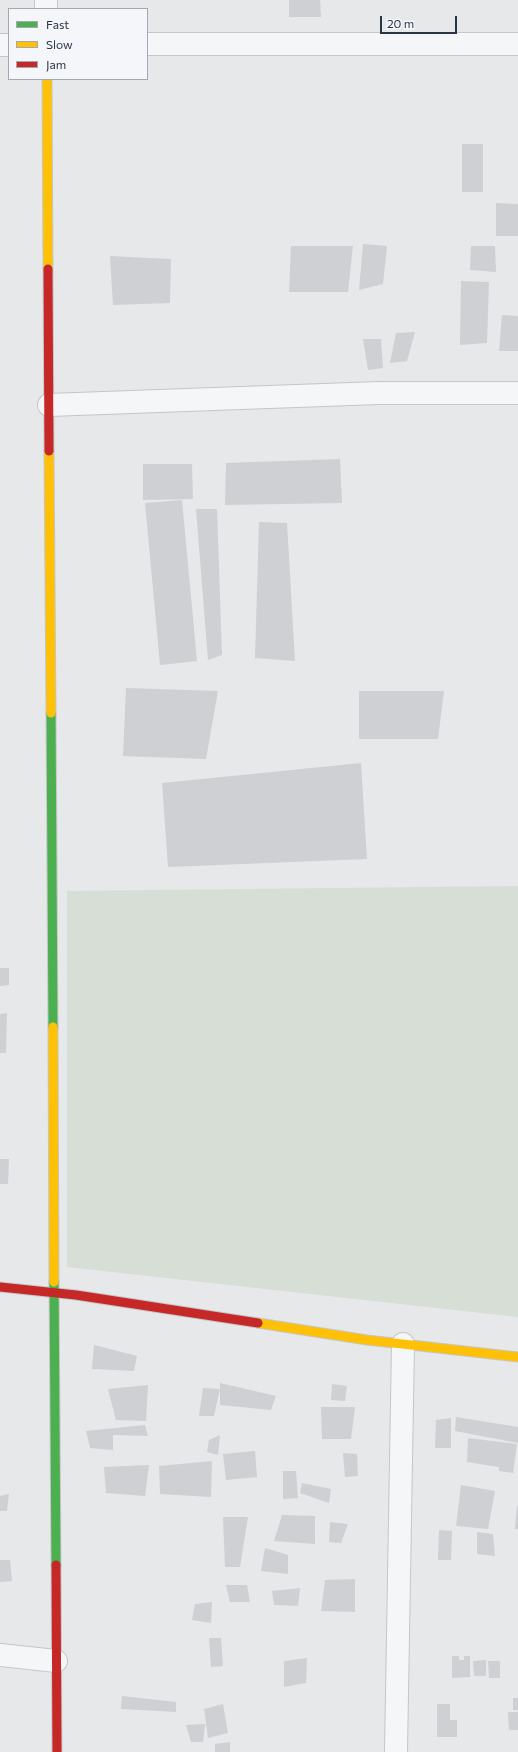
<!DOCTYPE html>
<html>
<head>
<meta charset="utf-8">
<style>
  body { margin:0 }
  #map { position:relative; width:518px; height:1752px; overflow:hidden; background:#e6e8ea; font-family:Commissioner,sans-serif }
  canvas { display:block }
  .legend { position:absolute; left:8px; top:8px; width:140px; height:72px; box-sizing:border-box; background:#f4f6f9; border:1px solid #a4a8b1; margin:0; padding:5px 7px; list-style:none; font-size:12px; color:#2b3445 }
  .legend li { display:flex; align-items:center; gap:8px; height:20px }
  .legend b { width:20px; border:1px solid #a4a8b1 }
  .scale { position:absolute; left:380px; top:16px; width:77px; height:18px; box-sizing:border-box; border:2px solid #2b3445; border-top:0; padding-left:5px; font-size:12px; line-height:14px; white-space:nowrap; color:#2b3445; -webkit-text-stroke:3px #f4f6f9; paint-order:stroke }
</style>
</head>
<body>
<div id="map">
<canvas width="518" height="1752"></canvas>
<ul class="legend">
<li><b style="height:5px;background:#4caf50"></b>Fast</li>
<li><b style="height:5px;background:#ffc107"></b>Slow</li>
<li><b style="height:5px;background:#c62828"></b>Jam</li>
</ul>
<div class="scale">20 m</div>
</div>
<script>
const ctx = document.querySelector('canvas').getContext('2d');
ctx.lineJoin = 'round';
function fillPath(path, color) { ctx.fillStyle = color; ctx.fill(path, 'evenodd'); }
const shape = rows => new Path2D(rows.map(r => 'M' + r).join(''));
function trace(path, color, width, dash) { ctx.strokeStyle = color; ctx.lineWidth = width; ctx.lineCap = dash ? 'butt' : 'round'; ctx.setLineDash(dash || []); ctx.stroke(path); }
const green = shape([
  [518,886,518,1317,67,1267,67,891]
]);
const building = shape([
  [289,0,320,0,321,17,289,17],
  [462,144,483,144,483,192,462,192],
  [496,203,518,204,518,236,496,236],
  [363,244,387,246,383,284,359,290],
  [291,246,353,246,348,292,289,292],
  [471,246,495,246,496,272,470,270],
  [110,256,171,259,170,303,113,305],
  [461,281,489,282,487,343,460,345],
  [502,315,518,316,518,351,499,351],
  [415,332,407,361,390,363,396,333],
  [363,339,381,339,383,368,368,370],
  [340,459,342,503,225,505,226,463],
  [143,464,192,464,193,499,143,500],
  [182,500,197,661,160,665,145,503],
  [196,509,217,509,222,655,208,660],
  [259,522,287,523,295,661,255,658],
  [126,688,218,691,206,759,123,756],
  [359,691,444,691,438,739,359,739],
  [361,763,367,859,168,867,162,783],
  [0,968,9,968,9,985,0,986],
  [7,1013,6,1053,0,1053,0,1014],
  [0,1159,9,1159,8,1184,0,1184],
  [94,1345,137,1356,134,1371,92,1369],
  [220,1383,276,1396,271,1410,220,1405,220,1389,214,1416,199,1416,203,1388,220,1389],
  [332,1384,347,1386,345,1401,331,1400],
  [148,1385,146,1421,116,1420,108,1389],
  [321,1407,355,1407,351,1439,322,1439],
  [456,1417,518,1427,518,1443,455,1431],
  [451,1418,451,1448,435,1448,436,1420],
  [145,1425,148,1436,113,1435,113,1450,90,1448,86,1431],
  [220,1435,218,1455,207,1452,209,1440],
  [468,1438,517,1444,513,1473,499,1471,499,1467,467,1462],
  [255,1451,257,1477,226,1480,223,1454],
  [343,1453,357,1454,358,1476,345,1477],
  [212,1461,211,1497,160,1494,159,1466],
  [149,1465,145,1496,106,1493,104,1467],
  [283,1471,296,1471,298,1498,283,1499],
  [302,1483,331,1489,329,1503,300,1493],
  [461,1485,495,1491,488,1529,456,1526],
  [9,1494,7,1511,0,1511,0,1496],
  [517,1506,518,1506,518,1529,515,1529],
  [282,1515,315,1516,315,1544,274,1541],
  [223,1517,248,1517,240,1567,225,1567],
  [330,1522,348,1524,341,1543,329,1542],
  [439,1530,452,1531,451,1560,438,1560],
  [477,1532,493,1534,495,1556,477,1554],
  [265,1548,288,1555,288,1574,261,1571],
  [0,1560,10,1560,12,1581,0,1582],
  [355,1579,355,1612,321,1611,325,1580],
  [226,1585,247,1585,250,1602,230,1602],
  [300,1588,298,1606,274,1605,272,1591],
  [212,1602,211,1623,192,1620,195,1604],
  [209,1638,221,1638,223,1666,211,1667],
  [452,1656,459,1656,459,1660,464,1660,464,1656,470,1656,470,1677,452,1678],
  [307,1658,306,1683,284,1687,284,1661],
  [486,1660,486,1676,474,1676,473,1661],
  [488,1661,500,1661,500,1678,489,1678],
  [122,1696,176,1702,176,1712,121,1709],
  [513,1698,518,1698,518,1710,513,1710],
  [223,1704,228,1733,208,1738,204,1709],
  [437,1704,450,1704,450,1720,457,1720,457,1737,437,1737],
  [508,1712,518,1712,518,1730,509,1730],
  [205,1724,203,1742,191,1742,186,1725],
  [230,1742,230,1752,215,1752,215,1744]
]);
const street = shape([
  [46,0,46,9],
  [147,44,518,44],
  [0,45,9,45],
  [49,405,379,393,518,393],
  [0,1655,56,1661],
  [396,1752,403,1344]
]);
const fast = shape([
  [51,713,53,1027],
  [54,1282,56,1565]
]);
const slow = shape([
  [47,79,48,269],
  [49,451,51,713],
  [53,1027,54,1282],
  [258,1323,367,1340,518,1357]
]);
const jam = shape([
  [48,269,49,451],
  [0,1287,76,1295,258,1323],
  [56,1565,57,1752]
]);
fillPath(green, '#d6ded6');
fillPath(building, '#ced0d3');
trace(street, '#c4c6c8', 24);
trace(fast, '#c4c6c8', 11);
trace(slow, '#c4c6c8', 11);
trace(jam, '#c4c6c8', 11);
trace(street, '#f5f6f7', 22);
trace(fast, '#4caf50', 9);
trace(slow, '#ffc107', 9);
trace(jam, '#c62828', 9);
</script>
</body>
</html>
